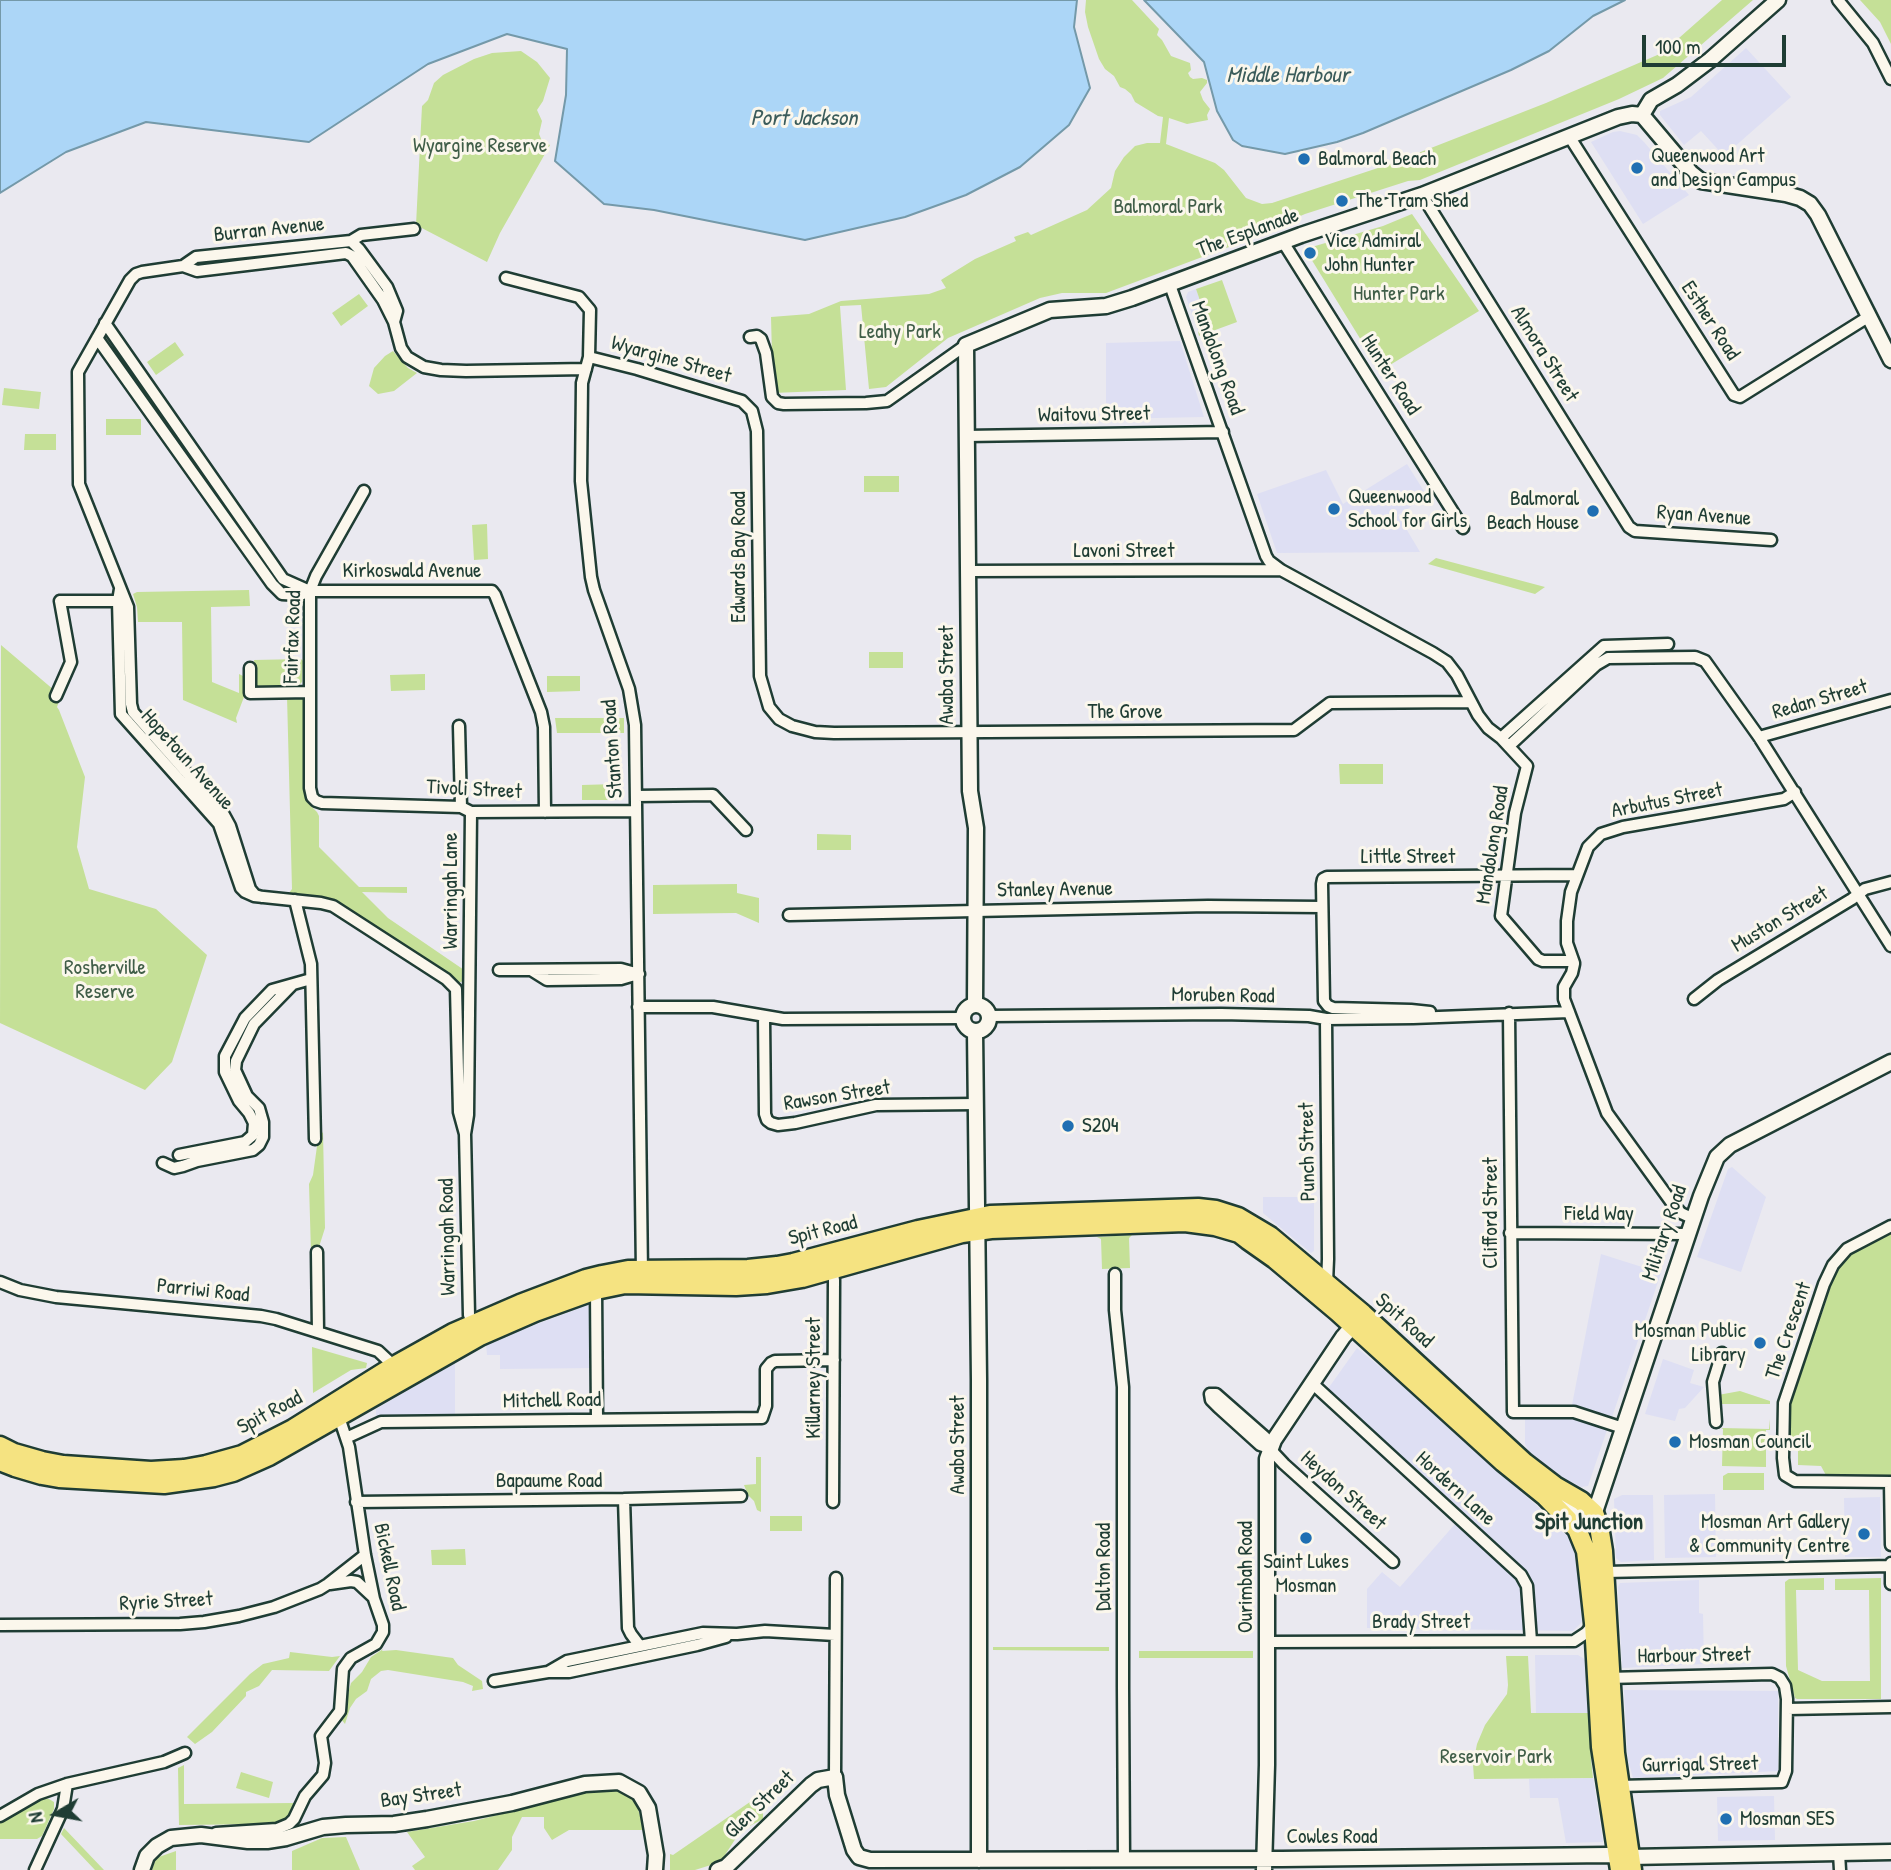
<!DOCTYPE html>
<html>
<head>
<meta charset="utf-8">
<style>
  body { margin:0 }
  #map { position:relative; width:1891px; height:1870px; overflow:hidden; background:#eae9f0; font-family:"Patrick Hand",sans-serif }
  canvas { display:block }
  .north { position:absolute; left:21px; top:1779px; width:70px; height:70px; -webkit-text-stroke:5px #fbf7ec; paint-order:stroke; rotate:260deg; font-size:19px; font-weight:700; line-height:28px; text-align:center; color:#1f3d34 }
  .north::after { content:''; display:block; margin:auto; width:24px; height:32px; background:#1f3d34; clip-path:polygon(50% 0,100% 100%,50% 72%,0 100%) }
  .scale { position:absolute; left:1642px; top:35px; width:144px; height:32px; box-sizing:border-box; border:4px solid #1f3d34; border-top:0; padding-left:9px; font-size:21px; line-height:24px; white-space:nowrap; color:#1f3d34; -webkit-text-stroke:5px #fbf7ec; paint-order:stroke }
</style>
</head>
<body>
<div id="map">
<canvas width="1891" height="1870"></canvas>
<div class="north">N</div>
<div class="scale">100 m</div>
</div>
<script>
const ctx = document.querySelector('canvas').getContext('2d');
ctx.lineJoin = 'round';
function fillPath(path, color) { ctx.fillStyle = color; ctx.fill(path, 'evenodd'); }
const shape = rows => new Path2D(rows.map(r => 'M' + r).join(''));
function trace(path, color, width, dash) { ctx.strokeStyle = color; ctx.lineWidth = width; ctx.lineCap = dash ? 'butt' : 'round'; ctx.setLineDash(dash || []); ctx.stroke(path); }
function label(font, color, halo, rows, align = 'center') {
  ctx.font = font + ' "Patrick Hand",sans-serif'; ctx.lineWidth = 6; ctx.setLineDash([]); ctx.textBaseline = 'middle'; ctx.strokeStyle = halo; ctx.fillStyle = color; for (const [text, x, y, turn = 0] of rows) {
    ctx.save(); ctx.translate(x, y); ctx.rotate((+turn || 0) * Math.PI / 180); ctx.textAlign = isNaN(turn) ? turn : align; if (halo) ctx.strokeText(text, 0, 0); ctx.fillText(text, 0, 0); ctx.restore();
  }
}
const built = shape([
  [1746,48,1791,97,1724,156,1701,131,1684,145,1660,115,1660,111,1691,97],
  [1620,131,1637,135,1644,142,1689,195,1643,224,1591,142,1613,132],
  [1196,289,1209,327,1198,331,1186,297,1188,292],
  [1180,341,1204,417,1106,419,1106,343],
  [1407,464,1427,496,1398,515,1420,552,1277,553,1257,494,1326,470,1343,504],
  [1732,1167,1766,1197,1741,1272,1697,1257,1728,1169],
  [1263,1197,1314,1197,1314,1251,1311,1253,1263,1213],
  [1601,1254,1661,1273,1611,1420,1572,1405],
  [594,1303,595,1368,500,1369,500,1355,487,1355,486,1344,494,1340],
  [1357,1348,1402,1385,1564,1530,1571,1542,1576,1557,1580,1591,1582,1622,1573,1631,1367,1628,1367,1589,1382,1572,1400,1587,1455,1524,1320,1400],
  [1663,1359,1694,1370,1690,1383,1704,1387,1685,1408,1679,1409,1675,1421,1645,1414],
  [455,1363,455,1415,376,1416,376,1409],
  [1571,1414,1608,1427,1588,1486,1581,1487,1560,1476,1529,1452,1525,1444,1525,1416],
  [1715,1494,1716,1557,1665,1558,1664,1495],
  [1622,1495,1653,1495,1654,1560,1621,1562,1616,1558,1614,1499],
  [1880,1497,1881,1557,1845,1557,1844,1498],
  [1699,1580,1699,1613,1703,1614,1704,1664,1622,1668,1618,1587,1620,1583],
  [1535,1655,1578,1655,1586,1660,1589,1713,1536,1713],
  [1624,1690,1778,1691,1778,1771,1633,1778,1628,1760],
  [1593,1778,1603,1842,1566,1843,1558,1798,1530,1798,1529,1779],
  [1774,1796,1775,1840,1718,1841,1717,1797]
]);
const green = shape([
  [1086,0,1132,0,1159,29,1157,35,1162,40,1171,56,1190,63,1191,70,1188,73,1190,77,1193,79,1202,78,1207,80,1207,83,1200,92,1203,100,1210,109,1207,115,1208,120,1187,124,1169,118,1166,144,1215,163,1224,170,1246,198,1262,204,1272,203,1390,164,1546,103,1662,53,1722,0,1753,0,1663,78,1619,99,1420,180,1408,181,1305,214,1229,247,1106,293,1062,293,1040,298,948,338,886,387,869,389,861,305,840,306,846,390,773,393,771,317,809,314,841,301,929,294,946,288,941,280,975,259,1016,241,1014,237,1028,232,1031,235,1087,210,1111,188,1115,171,1124,157,1135,146,1147,143,1160,143,1163,117,1158,116,1135,102,1131,94,1125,89,1120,87,1114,76,1105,69,1099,59,1088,27,1085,12],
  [1860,0,1891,0,1891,44,1880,22],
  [521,51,537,62,550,78,543,101,537,110,542,121,539,134,542,141,550,145,500,233,487,262,416,225,422,106,428,100,434,83,443,75,474,59,492,53],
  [1412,214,1479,311,1380,371,1305,249,1383,226],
  [1222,280,1237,322,1199,336,1198,331,1209,327,1196,289],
  [359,294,368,306,341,326,332,313],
  [175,342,184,355,156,375,147,362],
  [393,351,408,368,417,373,394,391,378,394,369,386,374,368,385,356],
  [4,388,41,392,39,409,2,405],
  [106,419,141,419,141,435,106,435],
  [25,434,56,434,56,450,24,450],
  [864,476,899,476,899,492,864,492],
  [487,524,488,559,474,560,472,525],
  [1436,558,1545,587,1535,594,1428,564],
  [249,590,250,606,211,607,212,682,239,693,239,674,243,676,244,697,236,718,237,723,183,700,182,622,138,622,137,607,133,594,137,592],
  [1,645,61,696,57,707,59,710,85,777,77,847,89,889,156,909,207,955,172,1062,145,1090,0,1023],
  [869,652,903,652,903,668,869,668],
  [301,659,303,661,302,682,295,689,260,689,255,683,254,660],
  [425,674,425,690,391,691,390,675],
  [547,676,580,676,580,691,547,692],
  [287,696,301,697,304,699,304,790,307,802,317,812,319,816,319,847,359,887,407,887,407,893,362,892,388,918,467,972,467,978,461,982,455,982,333,901,289,893,292,889],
  [555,718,624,718,624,733,557,733],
  [1339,764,1383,764,1383,784,1340,784],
  [616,784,616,800,582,800,582,785],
  [817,834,851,835,851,850,817,850],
  [737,884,737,893,759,898,759,923,736,913,653,914,653,885],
  [323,1132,325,1228,319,1247,314,1248,311,1253,309,1184,313,1175,318,1139],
  [1891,1225,1891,1476,1828,1479,1821,1466,1798,1465,1798,1445,1786,1437,1787,1407,1792,1391,1824,1308,1842,1250],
  [1132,1235,1129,1238,1130,1268,1102,1269,1101,1239,1097,1237],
  [312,1347,367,1363,366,1368,351,1370,313,1393],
  [1740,1391,1770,1401,1770,1404,1719,1404,1718,1395],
  [1770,1419,1770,1430,1766,1430,1766,1467,1722,1466,1723,1429,1721,1428,1769,1429],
  [756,1457,761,1457,761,1512,757,1510,754,1501,748,1495,744,1485,756,1484],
  [1728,1473,1764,1473,1764,1490,1723,1490,1723,1476],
  [770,1516,802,1516,802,1531,770,1531],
  [465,1549,466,1565,432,1565,431,1550],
  [1824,1578,1824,1590,1796,1590,1798,1670,1822,1681,1870,1681,1869,1590,1835,1590,1835,1579,1881,1578,1881,1699,1797,1699,1795,1698,1786,1666,1785,1582,1789,1579],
  [993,1647,1109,1647,1109,1651,993,1650],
  [383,1649,382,1651,396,1650,453,1658,458,1665,482,1681,483,1689,472,1691,473,1686,463,1682,388,1670,381,1671,371,1679,367,1691,356,1699,350,1708,345,1724,341,1719,351,1683,362,1672,371,1657],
  [1139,1651,1253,1651,1253,1658,1139,1658],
  [290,1652,332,1657,340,1656,329,1671,272,1670,259,1686,246,1692,246,1696,212,1732,195,1744,187,1737,250,1674,263,1664,289,1658],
  [1506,1656,1528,1656,1531,1713,1589,1713,1591,1759,1593,1778,1474,1779,1473,1764,1477,1744,1485,1725,1507,1694,1508,1685],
  [184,1765,184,1804,294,1803,288,1818,275,1824,179,1825,178,1768],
  [241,1772,273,1782,269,1798,236,1788],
  [616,1788,628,1795,637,1805,644,1830,569,1830,552,1840,544,1828,544,1817,522,1817,512,1837,512,1850,498,1870,415,1870,412,1866,425,1857,407,1832,474,1821,583,1793],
  [763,1793,763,1819,746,1828,736,1838,723,1858,714,1864,695,1870,670,1870,670,1854,673,1855],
  [39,1798,49,1799,54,1802,54,1809,42,1836,37,1839,0,1839,0,1820],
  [64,1828,104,1870,95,1870,61,1834],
  [346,1837,360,1870,292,1870,292,1851,322,1838],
  [176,1851,176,1870,152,1870,156,1858]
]);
const water = shape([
  [0,0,1077,0,1074,27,1090,88,1069,125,1020,167,966,195,905,217,805,240,654,210,604,204,555,161,566,95,567,49,507,34,428,64,309,142,146,122,66,152,0,193,0,0],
  [1144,0,1625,0,1593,16,1549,51,1511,70,1363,133,1337,142,1285,154,1242,146,1233,140,1217,111,1204,62,1144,0]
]);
const street = shape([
  [1838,0,1873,43,1891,79],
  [1569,136,1734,395,1740,397,1868,317],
  [1422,195,1629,527,1635,531,1771,540],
  [351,241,361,235,414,229],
  [1283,242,1463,528],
  [183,266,197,271,346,253,352,256,383,300,394,322,401,348,407,357,424,367,441,370,466,371,586,369],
  [506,278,579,297,590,310,589,357,582,383,581,481,591,577,594,590,629,689,635,725,642,1273],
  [1170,285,1266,556,1269,561,1281,570,1433,653,1447,662,1457,675,1478,715,1488,728,1501,738,1527,766,1515,813,1501,916,1538,959,1543,961,1570,961,1574,964],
  [105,323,283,579,310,591],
  [750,337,757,336,761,339,766,353,772,397,778,403,784,404,866,403,887,401,966,345],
  [97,338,272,584,282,594,300,595,310,591,492,591,495,595,541,712,544,727,545,812],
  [589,357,637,369,742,401,752,411,757,431,760,676,769,707,779,719,792,726,815,732,834,733,1294,730,1330,703,1471,702],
  [966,436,1223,432],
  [364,491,316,576,310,591,310,788,312,797,316,801,322,803,461,807,471,812,636,811],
  [968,571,1280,570],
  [120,589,118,601,121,714,219,824,241,888,245,892,254,896,321,903,333,906,446,979,456,989,459,1112,465,1134],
  [250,668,250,693,310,692],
  [56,696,71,662,60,601,118,601],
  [459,726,461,807],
  [1759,737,1891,700],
  [1501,738,1604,646,1668,644],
  [1509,746,1596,665,1608,658,1695,657,1705,661,1759,737,1891,946],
  [636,796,713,795,746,830],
  [471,812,468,1115,465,1134,469,1315,475,1328],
  [262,897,255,895,250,889,230,826,224,815,133,712,131,704,128,607,79,484,78,372,130,280,136,274,142,272,183,266,196,257,351,241,359,249,387,287,397,311,394,322],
  [295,900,311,964,315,1139],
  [789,915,1208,906,1322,907],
  [1574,963,1567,943,1567,921,1571,892,1588,847,1601,834,1623,827,1784,799,1795,792],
  [1574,964,1572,973,1564,987,1564,999,1607,1113,1672,1203,1681,1213,1694,1219],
  [499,970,621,969,639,974],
  [531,970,547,980,621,979,638,974],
  [1694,999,1718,980,1852,899,1865,889,1891,882],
  [638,1007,713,1007,783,1019,963,1018],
  [1430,1012,1411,1010,1333,1008,1328,1006,1324,1001,1322,884,1323,879,1327,877,1577,875],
  [1509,1013,1513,1412,1574,1412,1623,1428],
  [989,1016,1221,1014,1309,1016,1326,1019,1413,1018,1569,1012],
  [764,1017,765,1114,767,1120,771,1123,778,1125,795,1123,876,1105,976,1104],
  [1326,1019,1328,1259,1327,1283],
  [179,1155,245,1142,253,1135,254,1123,249,1113,239,1101,225,1072,225,1056,245,1018,272,990,311,979],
  [163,1163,174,1168,183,1166,197,1161,253,1150,259,1145,263,1137,263,1122,259,1108,247,1096,235,1070,236,1061,254,1024,292,985],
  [1891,1226,1847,1249,1833,1265,1824,1284,1784,1403,1783,1458,1785,1475,1795,1481,1891,1482],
  [1510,1233,1688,1234],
  [317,1252,318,1332],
  [832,1268,834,1280,833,1502],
  [1115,1274,1115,1310,1123,1387,1123,1687,1124,1860],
  [0,1282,20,1290,56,1297,261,1316,276,1319,378,1351,394,1366],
  [596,1290,597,1419],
  [1313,1384,1521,1575,1527,1586,1531,1641],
  [1210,1394,1216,1394,1265,1437,1269,1448,1284,1464,1393,1562],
  [1210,1394,1211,1400,1218,1407,1260,1445,1269,1448],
  [1716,1422,1713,1382,1722,1353],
  [346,1438,381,1422,762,1418,766,1406,766,1369,771,1363,775,1361,834,1360],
  [1890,1482,1891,1545],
  [624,1499,628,1628,631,1634,640,1646],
  [356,1502,624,1499,741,1496],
  [1891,1563,1891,1584],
  [1605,1572,1891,1566],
  [330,1584,351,1581,357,1582,372,1596],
  [0,1625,180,1624,204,1622,239,1616,274,1607,320,1589,328,1584,365,1555],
  [1267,1642,1574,1641,1586,1633,1593,1625],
  [548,1672,567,1661,703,1633,737,1634,765,1631,835,1635],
  [1607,1678,1772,1674,1780,1678,1785,1686,1787,1699,1786,1771,1782,1782,1619,1786],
  [494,1681,548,1672,569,1672,697,1645,726,1637],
  [1787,1709,1891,1707],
  [835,1777,836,1578],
  [0,1816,38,1794,67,1784,164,1762,185,1753],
  [216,1833,277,1829,289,1824,294,1819,305,1796,323,1775,325,1763,321,1736,340,1711,343,1669,351,1658,376,1644,383,1632,383,1625,374,1599,365,1555,349,1447,338,1414],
  [1839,1853,1840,1870],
  [35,1870,63,1809,67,1784]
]);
const secondary = shape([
  [1642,115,1691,173,1701,181,1786,194,1800,198,1810,204,1818,215,1891,360],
  [1642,115,1651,100,1677,85,1710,60,1778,0],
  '963 1018a13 13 0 1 1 26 0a13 13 0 1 1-26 0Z',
  [975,1005,976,828,970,791,966,345,1050,310,1106,306,1132,298,1301,235,1422,195,1618,117,1632,114,1642,115],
  [975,1031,979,1380,979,1860],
  [1557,1503,1583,1515,1594,1513],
  [1592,1521,1701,1196,1717,1157,1730,1145,1891,1062],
  [142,1870,147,1856,157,1846,171,1838,201,1835,248,1841,267,1841,286,1838,323,1827,346,1825,394,1824,427,1819,512,1803,585,1784,619,1782,639,1793,648,1808,656,1855,655,1870],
  [718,1870,726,1867,811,1785,818,1780,835,1777,837,1795,854,1850,859,1857,870,1860,1282,1859,1607,1855,1630,1857,1891,1852],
  [1264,1870,1267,1765,1267,1459,1274,1440,1343,1337,1359,1319]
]);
const highway = shape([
  [0,1446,14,1453,42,1461,63,1465,151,1471,184,1469,206,1465,242,1455,293,1429,394,1366,453,1333,520,1304,586,1279,602,1275,628,1270,748,1269,777,1266,793,1263,918,1230,990,1215,1198,1208,1216,1210,1238,1217,1270,1236,1363,1314,1525,1463,1555,1486,1581,1501,1594,1513,1599,1526,1603,1551,1615,1753,1632,1870],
  [0,1461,15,1467,42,1475,59,1478,164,1484,214,1477,233,1472,269,1456,480,1336,535,1312,596,1290,625,1284,736,1286,767,1284,802,1278,962,1233,991,1229,1185,1222,1215,1226,1239,1233,1248,1240,1275,1259,1338,1312,1503,1462,1545,1496,1577,1529,1586,1551,1594,1623,1601,1747,1620,1870]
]);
const markers = [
  [1304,159,7,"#1f6fb2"],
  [1637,168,7,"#1f6fb2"],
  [1342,201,7,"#1f6fb2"],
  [1310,253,7,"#1f6fb2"],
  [1334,509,7,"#1f6fb2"],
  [1593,511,7,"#1f6fb2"],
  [1068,1126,7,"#1f6fb2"],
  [1760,1343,7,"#1f6fb2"],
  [1675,1442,7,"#1f6fb2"],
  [1864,1534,7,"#1f6fb2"],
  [1306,1538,7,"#1f6fb2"],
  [1726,1819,7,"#1f6fb2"]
];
const parkNames = [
  ["Wyargine Reserve",480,146],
  ["Balmoral Park",1168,207],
  ["Hunter Park",1399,294],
  ["Leahy Park",900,332],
  ["Rosherville",105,968],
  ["Reserve",105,992],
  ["Reservoir Park",1496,1757]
];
const poiNames = [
  ["Queenwood Art",1651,156],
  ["and Design Campus",1651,180],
  ["Balmoral Beach",1318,159],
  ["The Tram Shed",1356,201],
  ["Vice Admiral",1324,241],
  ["John Hunter",1324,265],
  ["Queenwood",1348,497],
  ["School for Girls",1348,521],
  ["Balmoral",1579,499,"right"],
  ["Beach House",1579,523,"right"],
  ["S204",1082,1126],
  ["Mosman Public",1746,1331,"right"],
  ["Library",1746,1355,"right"],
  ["Mosman Council",1689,1442],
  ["Mosman Art Gallery",1850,1522,"right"],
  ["& Community Centre",1850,1546,"right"],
  ["Saint Lukes",1306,1562,"center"],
  ["Mosman",1306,1586,"center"],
  ["Mosman SES",1740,1819]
];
const streetNames = [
  ["Burran Avenue",269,230,-6],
  ["The Esplanade",1248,233,-20],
  ["Esther Road",1710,321,57],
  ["Almora Street",1544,354,58],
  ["Mandolong Road",1217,358,70],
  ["Wyargine Street",671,360,16],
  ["Hunter Road",1390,375,57],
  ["Waitovu Street",1094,415,-1],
  ["Ryan Avenue",1704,516,4],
  ["Lavoni Street",1124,551],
  ["Edwards Bay Road",739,557,-90],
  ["Kirkoswald Avenue",412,571],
  ["Fairfax Road",293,637,-88],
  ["Awaba Street",947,675,-90],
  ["Redan Street",1820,700,-16],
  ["The Grove",1125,712],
  ["Stanton Road",613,749,-94],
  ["Hopetoun Avenue",187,760,48],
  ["Tivoli Street",474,790,3],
  ["Arbutus Street",1667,801,-11],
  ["Mandolong Road",1493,845,-81],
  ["Little Street",1408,857],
  ["Stanley Avenue",1055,890,-1],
  ["Warringah Lane",451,891,-90],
  ["Muston Street",1780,920,-31],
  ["Moruben Road",1223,996,1],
  ["Rawson Street",837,1096,-9],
  ["Punch Street",1308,1152,-91],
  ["Clifford Street",1491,1213,-90],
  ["Field Way",1599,1214],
  ["Spit Road",823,1231,-14],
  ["Military Road",1665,1233,-71],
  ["Warringah Road",448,1237,-91],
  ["Parriwi Road",203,1291,6],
  ["Spit Road",1404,1321,42],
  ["The Crescent",1789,1331,-71],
  ["Killarney Street",814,1378,-90],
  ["Mitchell Road",552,1401,-1],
  ["Spit Road",270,1413,-28],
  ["Awaba Street",958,1445,-90],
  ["Bapaume Road",549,1481],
  ["Hordern Lane",1455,1489,42],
  ["Heydon Street",1343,1491,42],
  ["Bickell Road",389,1567,78],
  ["Dalton Road",1104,1567,-90],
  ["Ourimbah Road",1246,1577,-90],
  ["Ryrie Street",166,1602,-3],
  ["Brady Street",1421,1622],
  ["Harbour Street",1694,1656,-1],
  ["Gurrigal Street",1700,1765,-1],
  ["Bay Street",421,1796,-8],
  ["Glen Street",760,1805,-44],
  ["Cowles Road",1332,1837]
];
const waterNames = [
  ["Middle Harbour",1288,76],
  ["Port Jackson",804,119]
];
const neighbourhoodNames = [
  ["Spit Junction",1589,1523]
];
fillPath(built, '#dedff3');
fillPath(green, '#c5e097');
fillPath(water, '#acd6f7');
trace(water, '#7499a9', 2);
trace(street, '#1f3d34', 15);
trace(secondary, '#1f3d34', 19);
trace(highway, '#1f3d34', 23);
trace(street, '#fbf7ec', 10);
trace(secondary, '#fbf7ec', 14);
trace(highway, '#f5e381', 18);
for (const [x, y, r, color] of markers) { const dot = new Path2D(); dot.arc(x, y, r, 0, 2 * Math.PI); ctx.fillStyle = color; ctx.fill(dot); trace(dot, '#fbf7ec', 2.5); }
label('21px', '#405e48', '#fbf7ec', parkNames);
label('21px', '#1f3d34', '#fbf7ec', poiNames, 'left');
label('21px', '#1f3d34', '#fbf7ec', streetNames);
label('italic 23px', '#3b5c5b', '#fbf7ec', waterNames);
label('bold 23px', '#1f3d34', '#fbf7ec', neighbourhoodNames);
</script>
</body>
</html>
